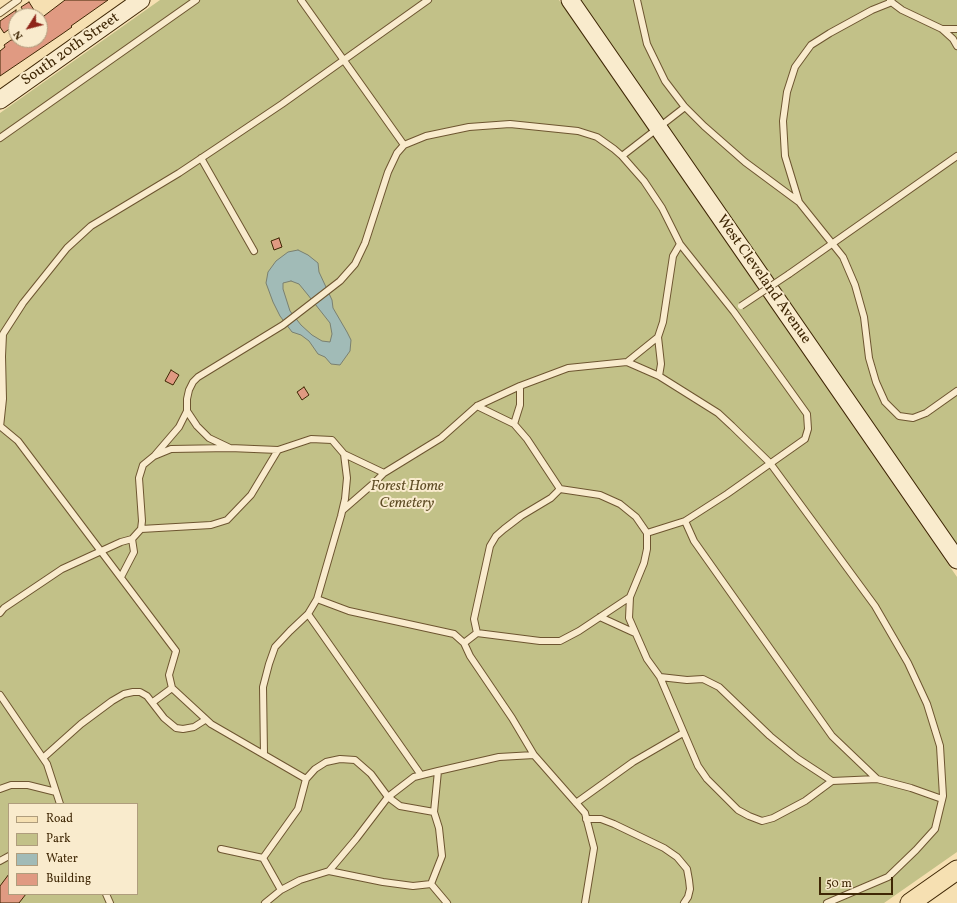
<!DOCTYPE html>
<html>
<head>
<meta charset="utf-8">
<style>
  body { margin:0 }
  #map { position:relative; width:957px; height:903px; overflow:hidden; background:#f6e0b2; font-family:Vollkorn,serif }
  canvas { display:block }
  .legend { position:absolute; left:8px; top:803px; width:130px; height:92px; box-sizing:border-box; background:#f9ebcd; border:1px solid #af9d7d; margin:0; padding:5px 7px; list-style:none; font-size:12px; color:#3f2705 }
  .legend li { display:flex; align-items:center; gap:8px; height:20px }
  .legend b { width:20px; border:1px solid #af9d7d }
  .north { position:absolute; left:8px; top:8px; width:40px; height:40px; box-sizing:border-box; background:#f9ebcd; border:1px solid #af9d7d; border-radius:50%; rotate:234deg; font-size:11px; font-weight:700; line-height:16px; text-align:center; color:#3f2705 }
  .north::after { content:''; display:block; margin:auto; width:14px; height:18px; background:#8f2418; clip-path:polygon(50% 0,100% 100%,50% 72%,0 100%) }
  .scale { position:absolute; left:819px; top:877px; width:74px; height:18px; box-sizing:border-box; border:2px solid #3f2705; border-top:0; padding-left:5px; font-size:12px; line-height:14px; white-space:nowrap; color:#3f2705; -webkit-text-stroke:3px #f9ebcd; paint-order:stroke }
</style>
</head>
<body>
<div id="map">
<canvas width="957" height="903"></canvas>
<ul class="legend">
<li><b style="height:5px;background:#f6e0b2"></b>Road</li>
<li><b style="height:11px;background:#c2c188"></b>Park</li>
<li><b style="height:11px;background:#a1bbb7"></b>Water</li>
<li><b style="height:11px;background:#e09a82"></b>Building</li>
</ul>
<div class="north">N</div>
<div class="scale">50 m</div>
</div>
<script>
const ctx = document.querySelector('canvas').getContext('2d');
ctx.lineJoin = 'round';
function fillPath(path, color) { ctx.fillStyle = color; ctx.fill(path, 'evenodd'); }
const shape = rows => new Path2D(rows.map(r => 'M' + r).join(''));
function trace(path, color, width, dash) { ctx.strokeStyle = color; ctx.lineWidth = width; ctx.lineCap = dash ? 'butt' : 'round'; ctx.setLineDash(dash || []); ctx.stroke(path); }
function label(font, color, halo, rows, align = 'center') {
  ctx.font = font + ' Vollkorn,serif'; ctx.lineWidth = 4; ctx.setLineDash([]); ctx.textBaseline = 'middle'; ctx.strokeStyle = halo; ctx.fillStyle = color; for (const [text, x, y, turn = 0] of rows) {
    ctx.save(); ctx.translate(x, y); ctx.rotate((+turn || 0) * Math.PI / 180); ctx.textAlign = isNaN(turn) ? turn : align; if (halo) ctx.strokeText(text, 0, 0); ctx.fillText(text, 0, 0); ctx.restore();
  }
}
const green = shape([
  [160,0,559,0,957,577,957,852,884,903,0,903,0,113],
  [9,804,137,804,137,894,9,894],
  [579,0,957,0,957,548]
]);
const water = shape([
  [298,250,308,255,318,263,319,272,332,300,333,308,347,332,351,340,350,351,340,365,331,364,325,357,318,354,309,341,301,335,292,332,280,316,273,302,266,283,268,272,276,261,288,252,298,250],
  [291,281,299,284,308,295,330,323,332,334,330,342,322,341,312,335,301,325,290,311,283,289,283,283,291,281]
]);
const building = shape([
  [65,0,108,0,71,26,72,27,62,34,0,76,0,51,5,47,4,45,11,40,40,40,40,19,65,0],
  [29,2,34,10,26,15,21,7,29,2],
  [16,10,16,22,11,26,12,27,4,33,0,27,0,21,16,10],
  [279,238,282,247,274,250,271,241,279,238],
  [171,370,179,375,173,385,165,381,171,370],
  [304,387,309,395,302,400,297,392,304,387],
  [9,874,9,894,26,894,19,903,0,903,0,886,9,874]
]);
const lane = shape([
  [301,0,404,145],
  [637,0,647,44,665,81,684,106,704,126,745,162,799,202,843,257,855,285,864,317,869,358,876,382,885,402,899,416,913,418,926,413,957,391],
  [890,1,902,10,942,29,953,39,957,46],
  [0,13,18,0],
  [942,29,957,29],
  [0,138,196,0],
  [622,156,685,107],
  [201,158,254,251],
  [799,202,785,156,783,121,787,92,795,67,811,45,830,33,872,10,892,2],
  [789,274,957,156],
  [658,337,661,364,659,376],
  [520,386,520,405,514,424,527,439,560,489,600,495,620,504,636,517,647,533,685,521,727,494,805,439,808,429,807,414,734,312,680,244,673,256,663,322,658,337,627,362],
  [477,406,514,424],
  [0,426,18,441,176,651,169,675,172,688,211,724,306,779,298,809,263,858,281,890,265,903],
  [0,427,3,399,2,356,3,334,23,303,67,248,91,226,179,173,218,147,282,104,428,0],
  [230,448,209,438,197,426,187,411,187,399,189,390,193,382,198,377,283,325,340,281,355,264,365,243,388,172,397,153,404,145,426,136,469,127,510,124,578,131,597,137,614,149,622,156,644,181,662,208,680,244],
  [344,454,384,473,441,438,477,406,520,386,568,368,627,362,659,376,718,413,732,426,770,463,875,606,908,663,927,704,940,746,943,796,935,829,916,850,888,877,827,903],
  [155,455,179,427,187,411],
  [343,510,374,483,384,473],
  [685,521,694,541,832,736,877,779,911,788,942,799],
  [141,529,142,521,139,478,143,465,154,456,171,449,230,448,278,450],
  [121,577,134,552,132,539],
  [630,597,629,618,647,659,660,677,687,680,703,679,719,687,770,736,797,758,832,781,877,779],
  [0,613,4,608,62,569,121,542,132,539,141,529,211,525,227,520,251,495,278,450,311,439,332,440,344,454,347,478,345,499,341,516,317,599],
  [308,614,421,775],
  [600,617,635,633],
  [477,633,540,641,560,641,579,631,630,597,644,563,647,549,647,533],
  [464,643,477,633,474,619,490,546,496,536,504,529,521,516,551,498,560,489],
  [660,677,698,766,707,779,738,810,749,816,762,821,773,818,805,801,832,781],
  [0,695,47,764,60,804],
  [153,702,172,688],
  [264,754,263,687,269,664,275,647,290,631,308,614,317,599,349,611,454,634,464,643,470,656,512,718,534,755],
  [43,758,81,724,112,701,124,694,133,692,140,692,147,696,164,718,176,728,183,729,194,727,205,720],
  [306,779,315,769,326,762,340,759,355,760,371,774,388,797,356,839,329,871],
  [0,789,11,785,28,785,56,792],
  [576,803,633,762,683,733],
  [434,812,438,771,499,757,534,755,585,813,594,848,585,903],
  [586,819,601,819,614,824,664,848,677,857,687,869,689,880,690,889,688,897,684,903],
  [221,849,263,858],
  [0,861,9,856],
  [431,884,442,856,439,828,434,812,400,806,388,797,414,777,438,771],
  [281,890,300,880,329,871,383,882,413,886,431,884,447,903],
  [106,894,110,903]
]);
const secondary = shape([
  [570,0,957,560],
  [0,100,141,0]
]);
const primary = shape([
  [910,903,957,870]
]);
const laneBridge = shape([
  [741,306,789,274]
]);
const streetNames = [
  ["South 20th Street",71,50,-35],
  ["West Cleveland Avenue",763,280,55]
];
const parkNames = [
  ["Forest Home",407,487],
  ["Cemetery",407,504]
];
fillPath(green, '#c2c188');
fillPath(water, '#a1bbb7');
trace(water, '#7a8070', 1);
fillPath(building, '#e09a82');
trace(building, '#3f2705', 1);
trace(lane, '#6d5530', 8);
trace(secondary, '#3f2705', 19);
trace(primary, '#3f2705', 21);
trace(lane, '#f9ebcd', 6);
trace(secondary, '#f9ebcd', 17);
trace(primary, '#f6e0b2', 19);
trace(laneBridge, '#6d5530', 8, []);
trace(laneBridge, '#f9ebcd', 6);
label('15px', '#3f2705', '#f9ebcd', streetNames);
label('italic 15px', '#604e26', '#f9ebcd', parkNames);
</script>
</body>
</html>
